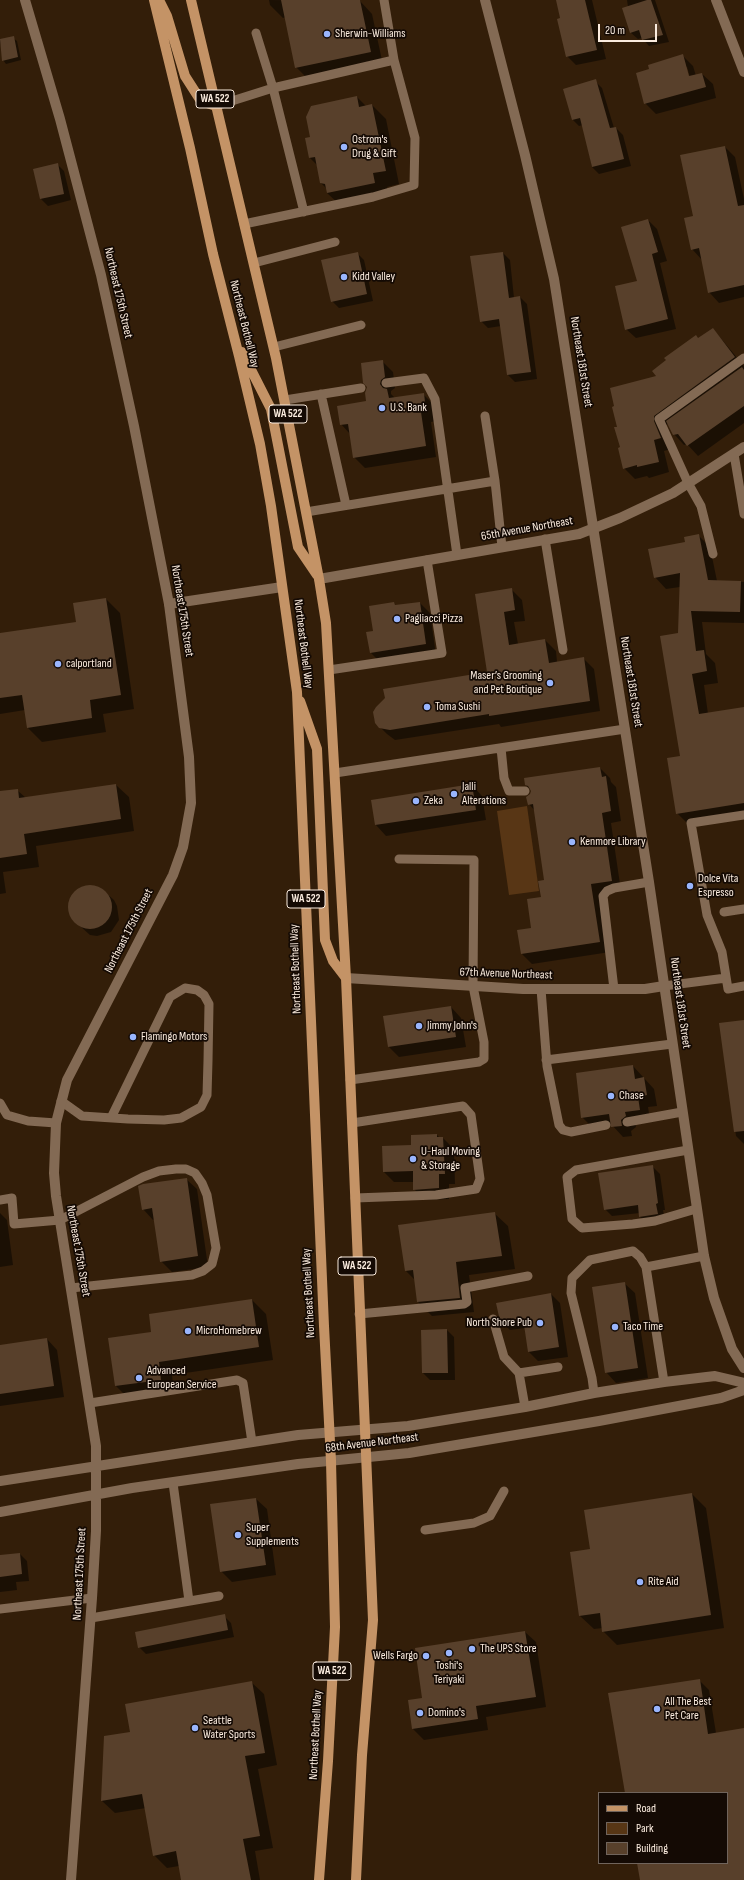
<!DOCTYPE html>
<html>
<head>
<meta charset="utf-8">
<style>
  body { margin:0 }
  #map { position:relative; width:744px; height:1880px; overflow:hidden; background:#331e09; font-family:"Sofia Sans Condensed",sans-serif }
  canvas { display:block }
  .legend { position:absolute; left:598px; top:1792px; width:130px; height:72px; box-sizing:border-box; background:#140a04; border:1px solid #70645c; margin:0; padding:5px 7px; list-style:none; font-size:12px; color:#fbecdf }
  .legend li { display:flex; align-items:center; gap:8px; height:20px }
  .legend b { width:20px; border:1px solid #70645c }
  .scale { position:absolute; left:598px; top:24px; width:59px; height:18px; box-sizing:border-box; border:2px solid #fbecdf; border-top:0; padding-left:5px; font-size:12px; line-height:14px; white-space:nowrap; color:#fbecdf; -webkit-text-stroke:3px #140a04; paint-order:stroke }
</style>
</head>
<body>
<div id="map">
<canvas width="744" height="1880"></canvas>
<ul class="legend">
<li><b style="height:5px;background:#c49366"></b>Road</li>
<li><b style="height:11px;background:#583615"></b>Park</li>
<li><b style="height:11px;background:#58402b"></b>Building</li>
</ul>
<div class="scale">20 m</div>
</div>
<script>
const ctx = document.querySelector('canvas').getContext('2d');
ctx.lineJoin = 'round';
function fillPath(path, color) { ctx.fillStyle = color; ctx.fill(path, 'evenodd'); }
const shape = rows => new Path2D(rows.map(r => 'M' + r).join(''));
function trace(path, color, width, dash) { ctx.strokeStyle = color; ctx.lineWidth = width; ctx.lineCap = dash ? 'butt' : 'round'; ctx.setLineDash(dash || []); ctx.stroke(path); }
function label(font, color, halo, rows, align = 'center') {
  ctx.font = font + ' "Sofia Sans Condensed",sans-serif'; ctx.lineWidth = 3.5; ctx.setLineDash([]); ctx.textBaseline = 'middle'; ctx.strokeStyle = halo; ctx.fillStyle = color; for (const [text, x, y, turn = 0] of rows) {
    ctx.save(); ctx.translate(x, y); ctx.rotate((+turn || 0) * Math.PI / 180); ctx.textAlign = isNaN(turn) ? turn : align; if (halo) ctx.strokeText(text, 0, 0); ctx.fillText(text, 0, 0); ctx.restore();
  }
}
const green = shape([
  [527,806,539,891,509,895,497,811]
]);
const shadow = shape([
  [269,0,360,1,372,14,383,65,309,80,296,67,286,17,283,18,270,5],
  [557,0,592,0,606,59,576,65,567,56],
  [627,0,655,0,669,42,649,46,642,38,638,39,631,33,623,9,628,7],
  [13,38,17,41,21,60,6,64,3,60,0,40],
  [683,56,693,66,696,76,702,74,713,84,716,98,656,114,645,103,650,70],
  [685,67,687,67,691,81,689,81],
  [595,81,602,88,614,128,616,128,623,135,631,166,599,174,592,167,583,125,579,126,572,119],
  [357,97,366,106,372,105,386,119,399,184,387,187,389,197,341,206,327,193,327,189,321,183,317,165,310,158,311,138],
  [725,147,735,157,744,199,744,297,719,303,709,292,702,260,692,249,695,216],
  [57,164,64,171,71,200,48,206,41,199],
  [648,220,657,229,667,261,660,263,676,329,636,338,626,329,639,282],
  [357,253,364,260,373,301,339,308,332,301],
  [503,253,510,260,514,298,520,297,527,304,537,379,515,382,508,375,501,326,488,328,481,321],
  [713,329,744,366,744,423,698,456,687,444,684,445,674,434,669,423,664,427,671,449,664,451,669,472,649,478,647,476,635,479,624,468,618,427,657,377,699,339],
  [382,361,393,372,395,388,391,391,391,394,395,398,423,394,434,405,436,421,431,422,436,457,365,468,354,457,350,434,341,424,367,402],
  [698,535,710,547,717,581,744,582,744,623,702,622,706,654,715,663,718,683,704,685,708,714,744,708,744,817,689,825,677,813,681,757,679,634,680,587,666,589,655,577,686,542],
  [511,589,522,600,525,621,514,622,518,644,545,640,556,651,557,662,583,658,594,669,600,711,501,727,499,724,395,740,387,734,376,723,374,718,376,707,488,673,476,594],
  [106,599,120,613,134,709,103,714,106,732,42,742,28,728,25,710,0,714,0,634,77,623],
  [394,603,396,606,420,603,430,613,436,655,381,663,371,653,374,632],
  [600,768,610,778,611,782,616,787,621,821,611,823,621,891,600,894,610,952,532,964,522,954,542,897,545,881,535,811,529,804,532,791,526,785],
  [116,785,129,797,134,831,36,846,39,867,3,872,6,893,0,894,0,792,17,790,26,798],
  [472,785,482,796,486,820,386,836,376,825,372,801],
  [95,886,106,893,114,900,117,906,119,920,111,932,97,936,90,935,71,918,69,903,76,891,82,887],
  [451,1007,461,1018,466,1047,399,1057,388,1046],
  [744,1021,744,1144,736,1136,721,1024],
  [633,1066,654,1089,657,1106,648,1107,650,1120,635,1122,636,1127,631,1131,632,1136,623,1137,612,1125,593,1128,582,1117],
  [437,1135,440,1138,443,1138,454,1149,455,1184,449,1184,449,1199,425,1200,414,1189,414,1182,394,1182,384,1172,412,1146],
  [653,1167,660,1174,665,1210,663,1210,665,1221,647,1224,640,1217,640,1213,612,1216,605,1209],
  [186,1179,197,1189,208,1267,172,1272,161,1261,155,1219,153,1220,143,1209],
  [0,1213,7,1220,13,1265,0,1267],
  [494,1213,508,1226,515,1269,469,1275,474,1312,432,1316,418,1302,415,1280,406,1271],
  [624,1283,635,1293,648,1378,616,1383,606,1372],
  [551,1294,560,1303,568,1357,538,1361,529,1352,525,1328,510,1330,501,1321],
  [252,1300,266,1314,273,1360,172,1375,174,1393,130,1400,116,1386,152,1333],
  [447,1330,454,1337,455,1380,430,1380,423,1373,422,1331],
  [47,1339,57,1350,64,1397,0,1406,0,1346],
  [692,1494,706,1508,724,1628,617,1645,603,1631,603,1628,594,1629,580,1616,591,1550],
  [256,1499,267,1509,276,1575,232,1582,221,1571],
  [20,1554,27,1561,29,1581,16,1582,17,1590,0,1592,0,1556],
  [224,1616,231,1623,234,1637,146,1654,139,1647],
  [525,1632,536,1642,546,1707,486,1717,488,1730,424,1740,413,1729,409,1701,423,1699],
  [699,1680,709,1690,716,1733,744,1729,744,1880,641,1880,638,1863,727,1863,727,1793,626,1793],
  [251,1682,264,1694,277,1765,258,1769,273,1848,255,1851,260,1880,182,1880,179,1866,167,1868,154,1855,146,1808,115,1813,102,1801,131,1733]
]);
const building = shape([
  [281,0,360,0,371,52,295,68],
  [556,0,585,0,597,50,566,57,557,19,560,18],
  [647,0,651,0,663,35,642,40,639,30,630,33,622,8],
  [14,36,18,57,2,61,0,39],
  [683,54,689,76,702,73,706,87,644,104,636,73,649,69,648,65],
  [596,79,610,128,616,127,624,159,592,167,580,118,572,120,563,89],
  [357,96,359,107,372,104,386,171,373,173,375,183,327,193,325,184,320,183,315,157,309,158,305,138,310,137,306,117,311,106],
  [725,146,738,206,744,205,744,285,708,293,699,248,691,250,684,218,693,216,680,155],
  [58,163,64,194,40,199,33,169],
  [648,219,658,252,652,254,668,319,625,330,615,286,637,281,621,227],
  [358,252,367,294,331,302,321,260],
  [503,252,509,298,520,296,531,372,507,375,499,319,480,322,470,256],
  [713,328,735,357,654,416,654,421,661,438,654,440,659,462,637,467,637,465,623,469,618,448,620,447,614,427,617,427,612,407,614,406,610,388,656,376,652,371,666,360,664,358,696,335,698,338],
  [383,360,385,377,381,380,380,384,383,388,387,389,389,398,424,393,426,411,421,412,426,446,353,458,348,424,340,425,337,406,366,401,365,393,367,387,363,383,361,363],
  [742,367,744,370,744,406,687,446,678,434,673,435,666,421],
  [699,534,708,580,741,581,740,612,691,611,696,651,704,650,707,671,692,674,699,714,744,707,744,803,676,814,667,758,680,756,660,636,678,633,680,573,654,578,648,549,685,542,684,537],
  [512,588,515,610,504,612,509,645,545,639,549,663,584,657,590,701,489,716,489,714,390,730,379,728,375,723,373,712,376,707,385,698,383,689,487,672,475,594],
  [106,598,121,695,90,700,92,718,27,728,22,695,0,698,0,633,76,622,73,603],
  [394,602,395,605,420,602,426,644,370,653,366,632,373,631,369,606],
  [600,767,602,777,606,776,611,811,602,813,612,881,591,884,600,942,521,954,517,930,531,928,527,899,541,897,538,881,544,880,533,804,528,805,526,797,530,794,531,791,528,786,525,785,524,778],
  [116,784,121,819,24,834,27,854,0,858,0,791,18,789,19,798],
  [472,784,476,810,375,825,371,800],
  '68 907a22 22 0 1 1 44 0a22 22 0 1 1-44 0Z',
  [451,1006,456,1037,388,1047,383,1016],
  [744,1020,744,1131,734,1132,719,1023],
  [633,1065,635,1079,644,1077,647,1095,638,1097,640,1110,625,1112,626,1116,621,1120,622,1126,611,1127,609,1114,581,1118,576,1073],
  [437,1134,437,1137,443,1137,445,1174,439,1174,439,1188,413,1190,413,1171,383,1172,382,1146,411,1145,411,1135],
  [653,1165,658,1203,656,1204,658,1214,639,1217,638,1205,604,1210,598,1173],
  [187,1178,198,1256,160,1262,152,1208,142,1210,138,1186,143,1184],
  [495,1212,502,1256,456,1262,460,1298,417,1302,413,1270,405,1271,398,1225],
  [625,1282,638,1368,605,1373,592,1287],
  [551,1293,559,1347,528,1352,523,1318,500,1321,496,1303],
  [252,1299,259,1347,159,1362,161,1380,115,1386,108,1338,151,1332,149,1314],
  [447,1329,448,1373,422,1373,421,1330],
  [47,1338,54,1386,0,1394,0,1345],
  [692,1493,711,1615,602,1632,600,1613,579,1616,570,1552,590,1549,584,1510],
  [256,1498,266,1565,220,1572,210,1504],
  [20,1553,22,1574,0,1577,0,1555],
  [225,1614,228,1630,138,1648,135,1632],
  [525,1631,536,1697,476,1706,478,1719,412,1729,408,1700,422,1698,415,1648],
  [700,1679,708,1734,744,1728,744,1880,640,1880,637,1863,727,1863,727,1793,625,1793,608,1693],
  [252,1681,265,1753,245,1756,260,1836,243,1839,251,1880,181,1880,176,1851,153,1856,142,1794,101,1801,104,1736,130,1732,125,1704]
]);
const lane = shape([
  [384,0,394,60],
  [256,33,273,88,304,212],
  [216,106,273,88,394,60,415,138,414,185,373,197,244,224],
  [254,263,335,242],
  [274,347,361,325],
  [386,383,424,378,435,399,457,555],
  [321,394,346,505],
  [285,400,361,388],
  [485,416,495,481],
  [734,454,744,514],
  [306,512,495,481,502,547],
  [545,539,563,650],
  [713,554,701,506,688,483,659,419,744,358],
  [329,670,442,653,427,560],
  [501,748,504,778,509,791,525,791],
  [335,773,625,729],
  [744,815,691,823,707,915,722,952,728,989,744,986],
  [724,912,744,909],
  [664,986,726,978],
  [541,989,547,1066,559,1125,563,1130,571,1132,606,1125],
  [614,989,603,896,607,891,614,888,649,882],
  [546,1060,672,1044],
  [350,1080,479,1062,484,1059,484,1042,473,986,474,860,399,859],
  [61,1101,82,1116,128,1119,164,1120,181,1118,201,1107,207,1095,208,1061,209,1004,204,995,197,990,185,988,170,997,111,1118],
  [0,1103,7,1115,28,1121,56,1123],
  [627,1122,682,1112],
  [352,1123,463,1106,471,1115,480,1179,476,1189,436,1195,355,1198],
  [688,1150,576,1170,567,1177,572,1219,582,1228,633,1224,655,1221,696,1209],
  [0,1200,12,1198,14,1224,60,1220,143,1177,159,1171,176,1169,186,1169,195,1173,202,1183,207,1195,216,1248,212,1264,203,1271,192,1275,71,1288],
  [646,1267,704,1256],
  [359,1314,464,1304,467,1302,465,1288,528,1276],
  [493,1319,504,1357,519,1373,525,1407],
  [519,1373,558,1367],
  [594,1393,592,1378,571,1293,572,1278,590,1260,633,1251,640,1257,646,1267,664,1382],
  [90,1403,237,1380,243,1383,252,1442],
  [173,1483,189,1601],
  [425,1530,474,1523,490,1516,504,1491],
  [0,1609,92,1598],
  [91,1618,219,1596]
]);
const street = shape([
  [716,0,744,72],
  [319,579,579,534,620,518,673,493,744,447],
  [169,604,282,587],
  [346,978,523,989,645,989,664,986]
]);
const secondary = shape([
  [25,0,60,119,101,275,134,426,169,604,189,757,191,803,183,847,173,875,67,1080,56,1123,54,1173,56,1196,96,1446,96,1531,92,1598,71,1880],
  [485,0,525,155,554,279,649,882,704,1256,714,1298,732,1349,744,1368],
  [0,1481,298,1435,408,1426,525,1407,594,1393,664,1382,715,1376,744,1383],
  [0,1512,132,1488,298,1464,409,1453,599,1421,721,1398,744,1390]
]);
const primary = shape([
  [154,0,190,148,213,254,239,356,260,444,271,506,297,692,324,1326,331,1461,335,1627,328,1761,319,1880],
  [159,0,167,16,185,76,201,101,216,106],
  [191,0,276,358,319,579,326,623,346,978,373,1620,362,1755,356,1880],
  [242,352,271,409,298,547,317,575],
  [300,701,317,749,325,940,333,961,346,978]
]);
const markers = [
  [327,34,4,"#99b5fd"],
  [344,147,4,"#99b5fd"],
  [344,277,4,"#99b5fd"],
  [382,408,4,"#99b5fd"],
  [397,619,4,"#99b5fd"],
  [58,664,4,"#99b5fd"],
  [550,683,4,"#99b5fd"],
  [427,707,4,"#99b5fd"],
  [454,794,4,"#99b5fd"],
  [416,801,4,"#99b5fd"],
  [572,842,4,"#99b5fd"],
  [690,886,4,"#99b5fd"],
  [419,1026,4,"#99b5fd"],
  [133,1037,4,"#99b5fd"],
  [611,1096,4,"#99b5fd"],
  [413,1159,4,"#99b5fd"],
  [540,1323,4,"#99b5fd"],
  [615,1327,4,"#99b5fd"],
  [188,1331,4,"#99b5fd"],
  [139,1378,4,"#99b5fd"],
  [238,1535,4,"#99b5fd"],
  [640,1582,4,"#99b5fd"],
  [472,1649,4,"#99b5fd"],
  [449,1653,4,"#99b5fd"],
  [426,1656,4,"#99b5fd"],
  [657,1709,4,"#99b5fd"],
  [420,1713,4,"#99b5fd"],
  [195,1728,4,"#99b5fd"]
];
const shields = [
  [215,99,38],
  [288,414,38],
  [306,899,38],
  [357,1266,38],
  [332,1671,38]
];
const shieldNames = [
  ["WA 522",215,99],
  ["WA 522",288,414],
  ["WA 522",306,899],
  ["WA 522",357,1266],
  ["WA 522",332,1671]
];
const poiNames = [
  ["Sherwin-Williams",335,34],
  ["Ostrom's",352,140],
  ["Drug & Gift",352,154],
  ["Kidd Valley",352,277],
  ["U.S. Bank",390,408],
  ["Pagliacci Pizza",405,619],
  ["calportland",66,664],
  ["Maser’s Grooming",542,676,"right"],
  ["and Pet Boutique",542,690,"right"],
  ["Toma Sushi",435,707],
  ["Jalli",462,787],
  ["Alterations",462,801],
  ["Zeka",424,801],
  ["Kenmore Library",580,842],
  ["Dolce Vita",698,879],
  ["Espresso",698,893],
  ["Jimmy John's",427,1026],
  ["Flamingo Motors",141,1037],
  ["Chase",619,1096],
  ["U-Haul Moving",421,1152],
  ["& Storage",421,1166],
  ["North Shore Pub",532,1323,"right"],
  ["Taco Time",623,1327],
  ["MicroHomebrew",196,1331],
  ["Advanced",147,1371],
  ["European Service",147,1385],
  ["Super",246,1528],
  ["Supplements",246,1542],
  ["Rite Aid",648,1582],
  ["The UPS Store",480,1649],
  ["Wells Fargo",418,1656,"right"],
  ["Toshi's",449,1666,"center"],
  ["Teriyaki",449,1680,"center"],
  ["All The Best",665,1702],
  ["Pet Care",665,1716],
  ["Domino's",428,1713],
  ["Seattle",203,1721],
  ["Water Sports",203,1735]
];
const streetNames = [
  ["Northeast 175th Street",118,293,77],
  ["Northeast Bothell Way",244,324,76],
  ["Northeast 181st Street",581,362,81],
  ["65th Avenue Northeast",527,529,-10],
  ["Northeast 175th Street",182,611,81],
  ["Northeast Bothell Way",303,644,83],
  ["Northeast 181st Street",631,682,81],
  ["Northeast 175th Street",129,931,-63],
  ["Northeast Bothell Way",296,969,-92],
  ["67th Avenue Northeast",506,974,2],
  ["Northeast 181st Street",680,1003,82],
  ["Northeast 175th Street",78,1251,80],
  ["Northeast Bothell Way",309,1293,-93],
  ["68th Avenue Northeast",372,1443,-7],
  ["Northeast 175th Street",80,1574,-87],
  ["Northeast Bothell Way",316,1735,-87]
];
fillPath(green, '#583615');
fillPath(shadow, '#0007');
fillPath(building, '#58402b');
trace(lane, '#836a54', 9);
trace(street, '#836a54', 10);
trace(secondary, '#836a54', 10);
trace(primary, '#c49366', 10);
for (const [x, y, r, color] of markers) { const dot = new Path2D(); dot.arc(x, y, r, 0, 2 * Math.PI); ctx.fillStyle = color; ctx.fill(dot); trace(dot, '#140a04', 1.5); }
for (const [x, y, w] of shields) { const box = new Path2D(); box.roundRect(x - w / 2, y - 9, w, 18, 3); ctx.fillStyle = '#140a04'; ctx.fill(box); trace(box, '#fbecdf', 1); }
label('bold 11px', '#fbecdf', null, shieldNames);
label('12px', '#fbecdf', '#140a04', poiNames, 'left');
label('12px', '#fbecdf', '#140a04', streetNames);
</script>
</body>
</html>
